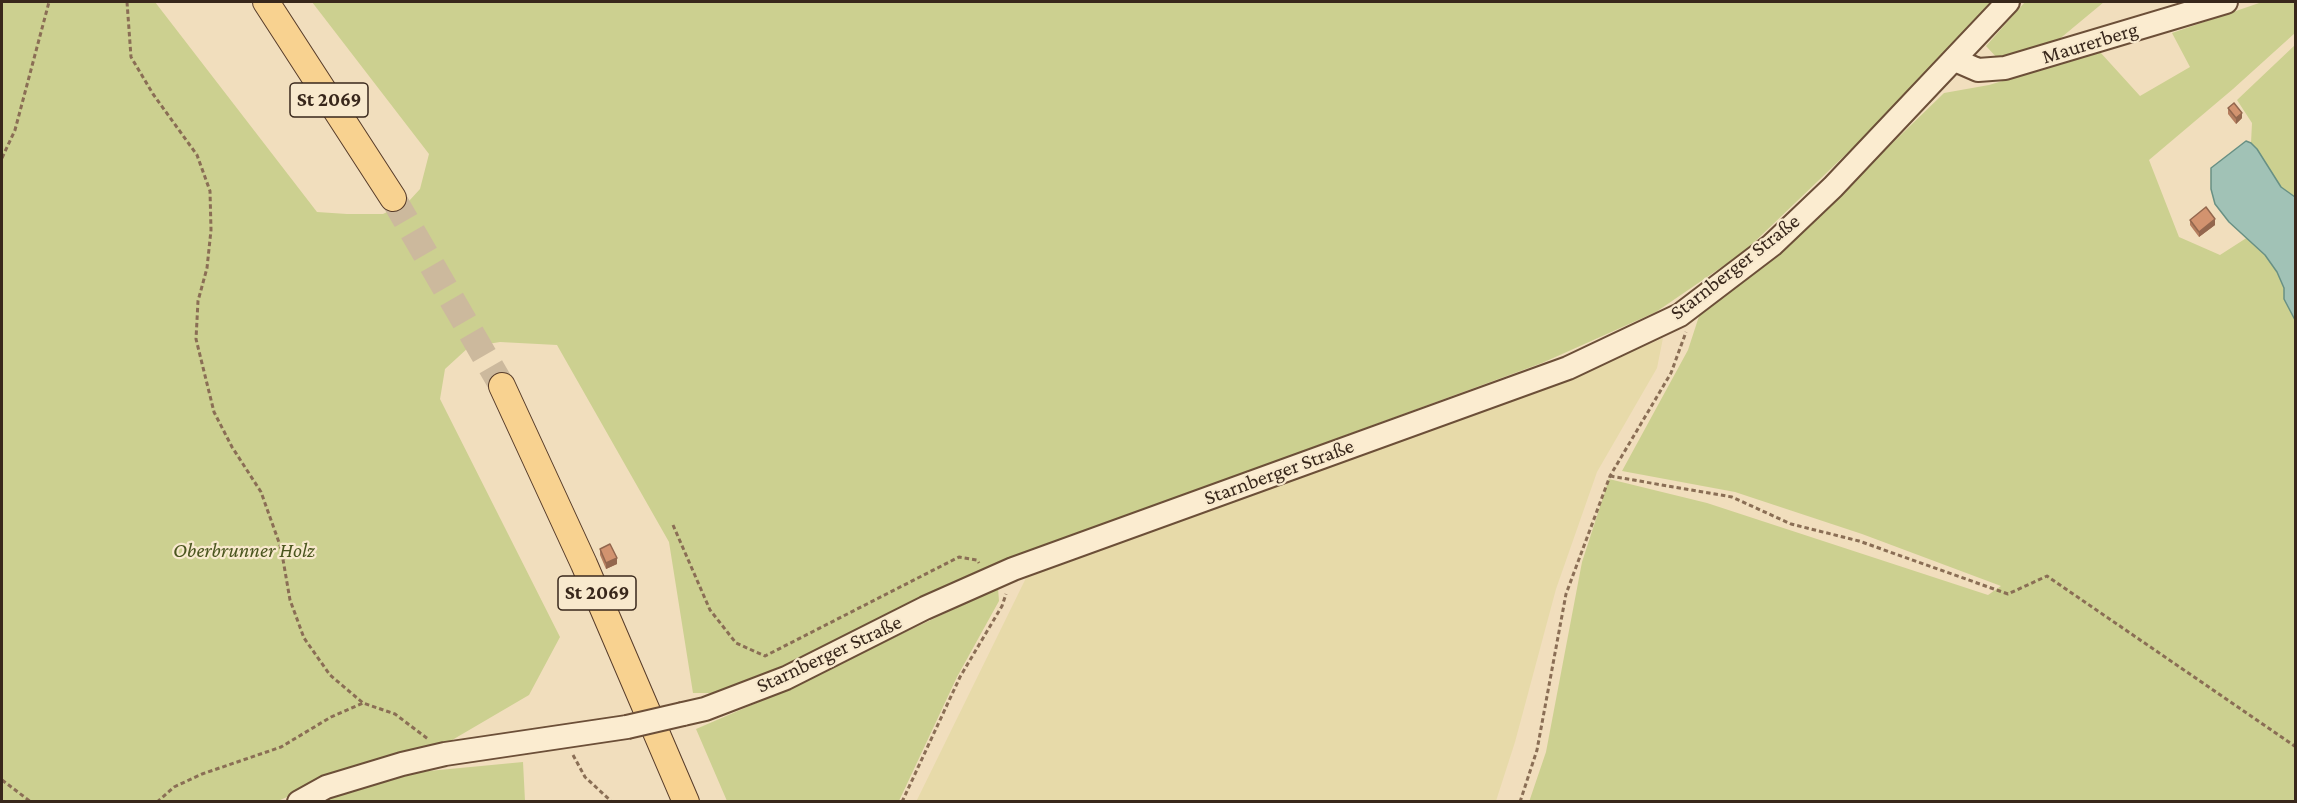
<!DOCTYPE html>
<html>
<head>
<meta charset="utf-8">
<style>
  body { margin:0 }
  #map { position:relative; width:2297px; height:803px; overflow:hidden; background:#f1debd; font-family:"Crimson Pro",serif }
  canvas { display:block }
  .frame { position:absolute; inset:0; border:3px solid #38271b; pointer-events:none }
</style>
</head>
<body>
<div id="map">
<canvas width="2297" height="803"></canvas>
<div class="frame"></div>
</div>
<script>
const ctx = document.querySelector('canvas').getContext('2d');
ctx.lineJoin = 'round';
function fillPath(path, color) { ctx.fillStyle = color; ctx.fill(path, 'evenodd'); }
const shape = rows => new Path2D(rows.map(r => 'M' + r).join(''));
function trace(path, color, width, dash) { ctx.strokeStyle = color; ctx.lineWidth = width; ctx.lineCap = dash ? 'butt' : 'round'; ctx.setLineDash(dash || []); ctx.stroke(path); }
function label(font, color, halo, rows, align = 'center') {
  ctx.font = font + ' "Crimson Pro",serif'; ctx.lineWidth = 4.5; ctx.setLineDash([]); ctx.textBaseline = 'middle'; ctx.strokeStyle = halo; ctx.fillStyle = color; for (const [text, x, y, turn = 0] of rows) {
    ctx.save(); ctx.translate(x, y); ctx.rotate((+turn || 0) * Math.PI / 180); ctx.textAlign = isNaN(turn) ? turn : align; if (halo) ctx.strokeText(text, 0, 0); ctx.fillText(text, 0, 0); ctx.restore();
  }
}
const farmland = shape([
  [1663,338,1657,368,1597,472,1556,589,1515,742,1496,801,916,802,1026,578,1310,468,1567,379]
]);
const green = shape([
  [2,2,155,2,317,212,347,214,383,214,409,201,420,189,429,154,312,2,1993,2,1866,135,1745,251,1656,312,1542,363,1039,548,925,596,813,653,717,693,693,693,669,542,557,345,500,342,469,347,445,369,440,399,560,637,529,695,447,743,358,766,278,801,2,802],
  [2025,2,2104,2,2051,46,1999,60,1986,46],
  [2262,2,2295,2,2295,33,2233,89,2149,160,2179,237,2220,255,2248,237,2265,255,2277,272,2284,288,2284,299,2295,320,2295,801,1529,802,1546,752,1582,562,1609,479,1707,503,1988,595,2001,586,1862,534,1735,492,1622,471,1688,350,1701,310,1812,221,1944,93,1989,85,2100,52,2140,96,2190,67,2172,33],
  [2295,45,2295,197,2281,187,2251,143,2252,123,2237,100],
  [998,588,999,601,957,677,899,801,727,801,696,729,761,701],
  [523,762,525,801,320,802,376,776]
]);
const water = shape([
  [2246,141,2251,143,2257,149,2281,187,2295,197,2295,320,2284,299,2284,288,2277,272,2265,255,2229,222,2215,204,2211,189,2211,168,2246,141]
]);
const primaryTunnel = shape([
  [393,198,502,386]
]);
const path = shape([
  [127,2,131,57,153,94,197,155,210,191,211,230,207,268,198,301,196,339,214,412,232,447,261,492,281,548,290,600,304,638,330,675,363,703,395,714,428,739],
  [2,158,15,130,49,2],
  [1610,476,1732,497,1791,524,1859,541,2008,594,2047,576,2296,747],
  [673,525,710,610,736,643,765,656,959,557,977,560,979,563],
  [573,755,585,777,612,802],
  [2,780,31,802],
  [157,802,174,787,202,774,281,747,331,717,363,703],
  [902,802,960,677,1002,606,1006,594],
  [1520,802,1537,750,1566,594,1610,476,1671,373,1686,332]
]);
const secondary = shape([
  [1955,60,1978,70,2005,68,2226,2],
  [683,714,705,709,786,678,925,608,1013,569,1568,368,1680,315,1772,245,1833,187,2008,2],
  [299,802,326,787,402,764,445,754,627,727]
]);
const primary = shape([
  [266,2,393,198],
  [502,386,584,564,686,802]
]);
const secondaryBridge = shape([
  [627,727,683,714]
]);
const wall = shape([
  [2228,108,2242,118,2236,124,2228,114],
  [2190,220,2215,225,2199,237,2190,225],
  [600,549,617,564,606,569,600,555]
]);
const shadedWall = shape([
  [2242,113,2242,118,2236,124,2236,118],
  [2215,219,2215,225,2199,237,2199,232],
  [617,558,617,564,606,569,606,563]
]);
const building = shape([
  [2234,103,2242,113,2236,118,2228,108,2234,103],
  [2206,207,2215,219,2199,232,2190,220,2206,207],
  [610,544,617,558,606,563,600,549,610,544]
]);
const shields = [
  [329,100,78],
  [597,593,78]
];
const shieldNames = [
  ["St 2069",329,100],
  ["St 2069",597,593]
];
const streetNames = [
  ["Maurerberg",2090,43,-17],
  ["Starnberger Straße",1735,267,-38],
  ["Starnberger Straße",1279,472,-20],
  ["Starnberger Straße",829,654,-25]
];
const parkNames = [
  ["Oberbrunner Holz",244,551]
];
fillPath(farmland, '#e7daa9');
fillPath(green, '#ccd090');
fillPath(water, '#a1c2b6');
trace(water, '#689084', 1.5);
trace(primaryTunnel, '#ccb99d', 26, [26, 13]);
trace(secondary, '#6c4f38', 26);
trace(primary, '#573c2a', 28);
trace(path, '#8a6e55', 3, [4.5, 3]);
trace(secondary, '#fbecd0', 22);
trace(primary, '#f8d290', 26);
trace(secondaryBridge, '#6c4f38', 26, []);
trace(secondaryBridge, '#fbecd0', 22);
fillPath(wall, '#b57e5f');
fillPath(shadedWall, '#93674e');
fillPath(building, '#d2936f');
trace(building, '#93674e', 1.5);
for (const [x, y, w] of shields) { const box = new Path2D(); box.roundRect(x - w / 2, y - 17, w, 34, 4.5); ctx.fillStyle = '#f8e9cd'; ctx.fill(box); trace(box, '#38271b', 1.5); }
label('bold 20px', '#38271b', null, shieldNames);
label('21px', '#38271b', '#f8e9cd', streetNames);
label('italic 21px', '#4b561f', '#f8e9cd', parkNames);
</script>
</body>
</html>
